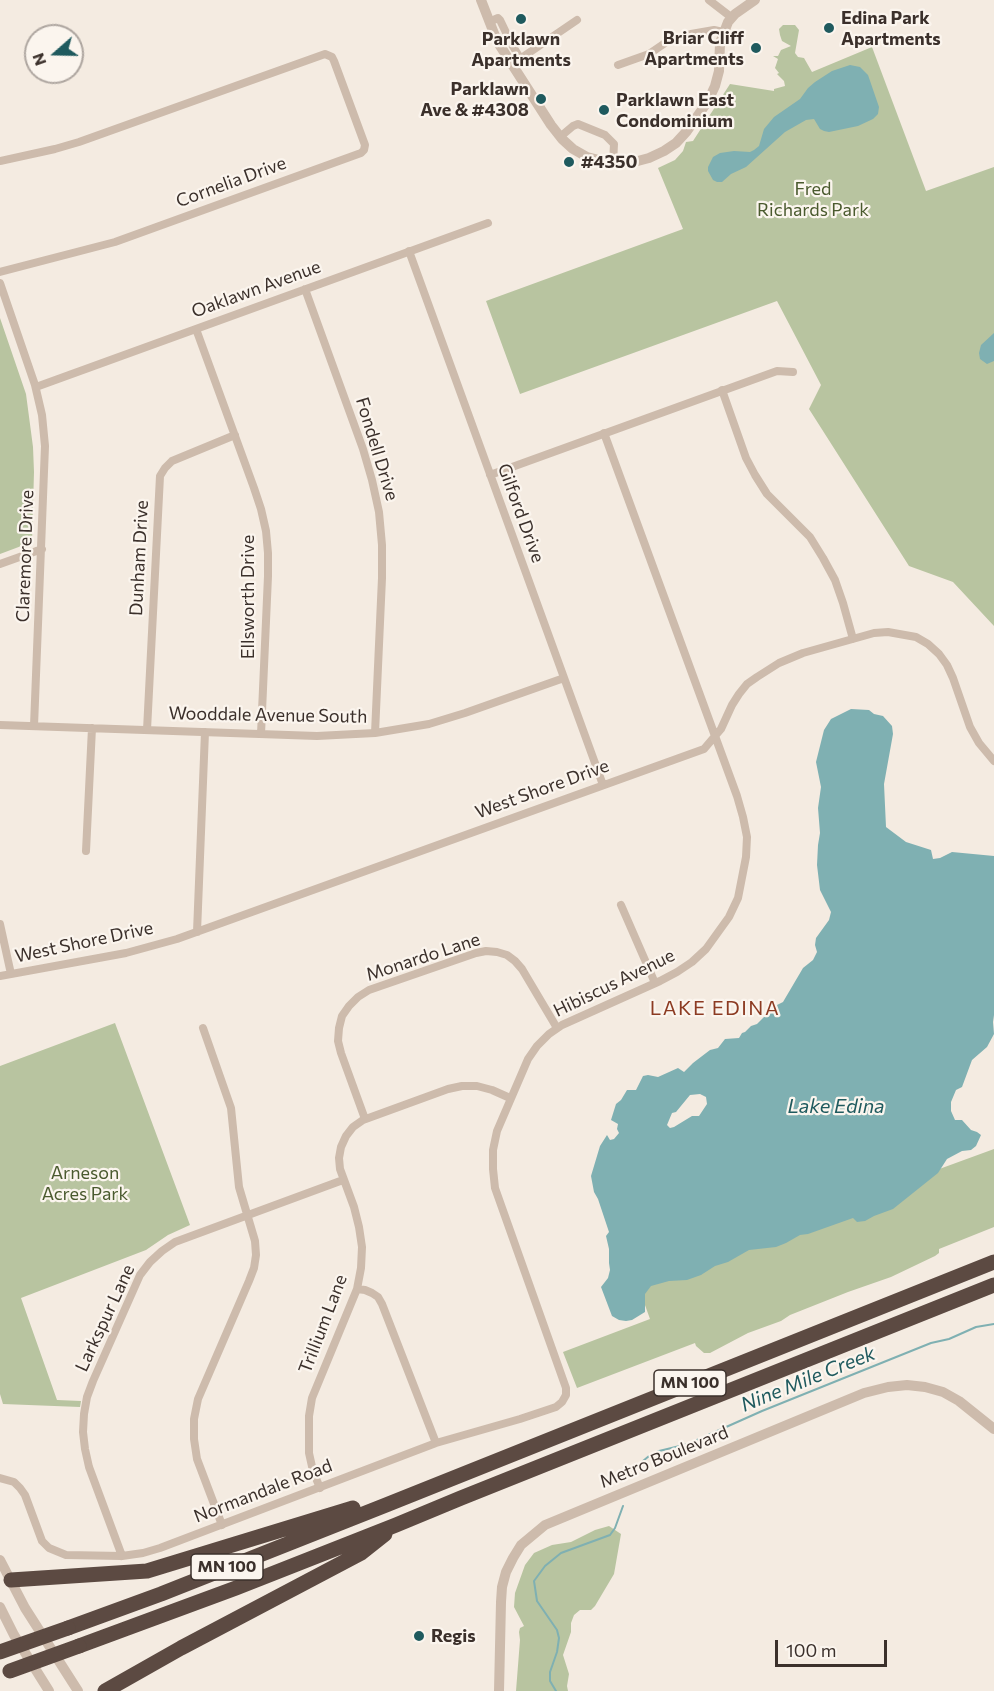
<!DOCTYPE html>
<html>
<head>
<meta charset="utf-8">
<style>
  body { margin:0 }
  #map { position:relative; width:994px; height:1691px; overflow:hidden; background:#f4ebe1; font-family:Commissioner,sans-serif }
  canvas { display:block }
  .north { position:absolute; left:24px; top:24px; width:60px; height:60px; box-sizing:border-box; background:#fbf5ee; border:2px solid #aea6a0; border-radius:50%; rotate:250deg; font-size:16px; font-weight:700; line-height:24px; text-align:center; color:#3b302b }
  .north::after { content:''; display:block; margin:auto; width:21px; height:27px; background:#1f5a5e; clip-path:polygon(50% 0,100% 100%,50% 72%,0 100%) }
  .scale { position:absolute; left:775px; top:1640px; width:112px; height:27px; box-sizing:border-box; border:3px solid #3b302b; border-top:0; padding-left:8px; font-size:18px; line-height:21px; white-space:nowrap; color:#3b302b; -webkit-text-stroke:4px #fbf5ee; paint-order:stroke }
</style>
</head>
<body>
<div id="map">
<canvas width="994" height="1691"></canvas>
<div class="north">N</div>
<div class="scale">100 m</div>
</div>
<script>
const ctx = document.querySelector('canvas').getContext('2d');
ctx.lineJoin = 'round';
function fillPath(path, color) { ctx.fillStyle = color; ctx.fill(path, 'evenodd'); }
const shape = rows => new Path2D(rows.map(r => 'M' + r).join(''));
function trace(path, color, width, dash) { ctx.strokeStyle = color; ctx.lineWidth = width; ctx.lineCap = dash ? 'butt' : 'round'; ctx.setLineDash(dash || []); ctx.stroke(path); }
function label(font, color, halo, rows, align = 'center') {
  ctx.font = font + ' Commissioner,sans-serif'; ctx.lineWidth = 4.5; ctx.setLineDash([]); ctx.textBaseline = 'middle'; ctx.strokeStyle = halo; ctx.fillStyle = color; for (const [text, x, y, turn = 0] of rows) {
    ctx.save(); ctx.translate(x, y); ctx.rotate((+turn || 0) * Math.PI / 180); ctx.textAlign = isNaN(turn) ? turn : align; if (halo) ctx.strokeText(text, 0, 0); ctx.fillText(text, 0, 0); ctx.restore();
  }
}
const green = shape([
  [783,25,795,25,799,30,795,53,798,57,804,58,812,72,872,47,926,191,994,167,994,626,953,582,909,566,809,409,821,385,777,301,520,394,486,301,683,229,658,168,675,160,683,151,686,142,693,141,730,84,774,91,774,89,785,86,784,81,777,74,779,73,775,68,778,59,773,56,778,56,781,50,791,46,782,41,780,35,779,29],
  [0,318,26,394,33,447,34,472,32,542,0,554],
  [115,1023,190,1225,168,1235,146,1250,21,1298,57,1400,81,1401,80,1407,3,1404,0,1394,0,1066],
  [994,1149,994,1227,939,1249,939,1253,935,1256,891,1277,848,1292,790,1315,781,1321,748,1333,710,1353,704,1353,696,1346,695,1343,577,1388,563,1352,650,1319,636,1280],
  [609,1526,621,1534,614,1574,595,1606,591,1610,580,1610,574,1615,571,1623,571,1632,563,1655,569,1674,567,1686,568,1691,516,1691,520,1640,519,1632,520,1628,524,1626,514,1607,515,1593,525,1565,534,1553,552,1545,571,1542,595,1530]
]);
const water = shape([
  [850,65,860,67,868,75,879,107,878,114,873,119,858,126,829,132,824,131,820,129,814,119,806,120,785,132,746,167,731,174,722,182,717,182,713,180,708,171,708,167,713,157,720,153,734,151,750,152,754,150,759,146,764,129,774,117,800,99,808,88,815,82,832,71],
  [994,333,994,361,987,364,980,359,979,353,981,345],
  [851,709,869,710,874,714,883,716,892,726,893,734,884,784,886,827,906,842,931,850,933,859,940,858,952,852,994,856,994,1015,993,1022,994,1034,987,1047,972,1060,962,1087,956,1090,951,1102,951,1111,955,1120,962,1120,971,1130,977,1132,981,1135,976,1146,971,1150,962,1151,947,1159,938,1173,893,1209,874,1216,865,1221,857,1222,853,1218,808,1234,800,1235,786,1243,776,1247,749,1250,728,1262,715,1266,701,1275,687,1280,669,1281,651,1286,645,1294,645,1312,632,1320,626,1321,619,1320,612,1316,601,1287,608,1278,610,1270,609,1263,609,1249,606,1236,609,1232,598,1199,594,1192,591,1176,600,1146,607,1135,610,1140,614,1139,619,1133,617,1129,618,1124,611,1120,616,1104,621,1100,627,1090,636,1090,643,1076,648,1075,658,1077,678,1068,684,1072,693,1063,710,1050,718,1048,725,1039,739,1038,742,1033,745,1032,751,1026,757,1024,775,1006,783,1002,803,968,813,960,817,952,815,945,816,938,829,920,831,912,820,890,817,865,818,845,820,833,818,808,821,787,816,762,824,730,831,719],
  [700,1094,706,1097,707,1104,699,1116,692,1116,674,1127,670,1128,667,1125,672,1113,676,1112,690,1095]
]);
const stream = shape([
  [639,1469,643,1461,649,1456,659,1451,688,1444,762,1411,931,1343,949,1339,976,1327,994,1324],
  [556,1691,550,1681,550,1672,557,1652,559,1638,557,1630,537,1601,534,1581,545,1566,561,1553,610,1535,615,1528,623,1506]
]);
const minor = shape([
  [709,0,731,17],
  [489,22,498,18,500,20,511,43,520,58],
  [511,65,577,20],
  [618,65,649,54,668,41,691,34,714,30,723,32],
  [560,137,573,126,578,124,605,135,614,144,613,163],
  [0,161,55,149,79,142,325,54,332,57,334,61,365,145,364,150,361,153,115,242,0,272],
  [409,251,603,785],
  [0,283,35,385,42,415,45,446,34,726],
  [305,289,363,449,372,480,379,512,382,545,382,578,375,733],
  [196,329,254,488,261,509,266,531,268,553,268,576,261,734],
  [36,387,488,223],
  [722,390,746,458,755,475,767,494,810,537,823,558,835,580,843,603,853,639],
  [490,475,777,371,793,372],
  [0,564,42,549],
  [0,725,317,736,375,733,429,724,465,713,564,678],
  [147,730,160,476,165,468,172,461,235,435],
  [86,851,92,728],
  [621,905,655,983],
  [0,924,11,974],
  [197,932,205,732],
  [0,976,126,953,177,939,704,749,721,729,732,705,739,694,747,684,757,677,779,663,803,653,874,633,888,632,916,637,928,644,939,654,947,665,953,678,970,727,979,743,994,761],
  [203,1028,231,1108,239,1187,255,1241,256,1255,254,1268,249,1281,198,1399,194,1419,194,1439,197,1459,222,1525],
  [365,1119,341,1053,338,1041,339,1028,342,1016,349,1006,358,997,369,990,476,953,486,951,497,952,507,955,515,961,522,969,557,1028],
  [357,1289,365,1290,372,1293,378,1297,382,1304,436,1443],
  [0,1478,14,1482,20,1488,25,1495,42,1541,49,1548,66,1555,122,1556,143,1553,160,1548,436,1443,520,1419,556,1407,562,1402,566,1395,566,1388,495,1188,493,1169,493,1150,497,1131,528,1059,537,1046,549,1034,562,1025,660,981,677,972,692,962,706,949,729,917,738,898,746,857,747,837,743,817,737,796,604,433],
  [320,1488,313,1471,309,1453,309,1416,312,1398,357,1289,361,1268,362,1247,359,1227,354,1207,340,1169,339,1158,341,1147,346,1136,353,1127,363,1120,448,1089,462,1086,477,1086,492,1090,510,1098],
  [122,1556,89,1467,85,1449,83,1432,84,1414,87,1397,93,1381,140,1275,150,1262,162,1251,175,1242,343,1180]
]);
const tertiary = shape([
  [481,0,497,41,551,125,562,139,573,149,587,157,603,161,618,164,634,162,649,158,664,151,676,143,687,131,708,101,715,86,719,71,720,43,728,22,735,14,755,0],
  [0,1560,25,1608,78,1691],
  [0,1607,14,1635,49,1691],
  [499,1691,501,1602,502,1587,506,1572,513,1558,521,1545,545,1525,864,1393,888,1387,907,1385,925,1387,943,1392,959,1401,994,1429]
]);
const motorway = shape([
  [11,1580,147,1571,353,1508],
  [68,1628,161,1594,386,1505,994,1262],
  [79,1646,236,1588,396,1525,461,1498,994,1285],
  [105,1691,181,1648,361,1553,385,1534]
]);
const motorwayBridge = shape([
  [0,1652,68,1628],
  [10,1671,79,1646]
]);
const markers = [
  [521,19,6,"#1f5a5e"],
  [829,28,6,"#1f5a5e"],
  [756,48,6,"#1f5a5e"],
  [541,99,6,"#1f5a5e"],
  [604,110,6,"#1f5a5e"],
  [569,162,6,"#1f5a5e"],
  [419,1636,6,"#1f5a5e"]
];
const shields = [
  [690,1383,72],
  [227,1567,72]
];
const shieldNames = [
  ["MN 100",690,1383],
  ["MN 100",227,1567]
];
const poiNames = [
  ["Edina Park",841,18],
  ["Apartments",841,39],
  ["Briar Cliff",744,38,"right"],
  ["Apartments",744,59,"right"],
  ["Parklawn",521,39,"center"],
  ["Apartments",521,60,"center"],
  ["Parklawn",529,89,"right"],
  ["Ave & #4308",529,110,"right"],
  ["Parklawn East",616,100],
  ["Condominium",616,121],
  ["#4350",581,162],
  ["Regis",431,1636]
];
const streetNames = [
  ["Cornelia Drive",231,182,-20],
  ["Oaklawn Avenue",256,289,-20],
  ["Fondell Drive",377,449,73],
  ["Gilford Drive",521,513,70],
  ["Claremore Drive",25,556,-88],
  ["Dunham Drive",139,558,-87],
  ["Ellsworth Drive",248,597,-90],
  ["Wooddale Avenue South",268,715,1],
  ["West Shore Drive",542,789,-20],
  ["West Shore Drive",84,942,-12],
  ["Monardo Lane",423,957,-18],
  ["Hibiscus Avenue",614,983,-26],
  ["Larkspur Lane",105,1318,-65],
  ["Trillium Lane",323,1324,-69],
  ["Metro Boulevard",664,1457,-22],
  ["Normandale Road",263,1491,-21]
];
const parkNames = [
  ["Fred",813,189],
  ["Richards Park",813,210],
  ["Arneson",85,1173],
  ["Acres Park",85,1194]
];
const neighbourhoodNames = [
  ["LAKE EDINA",715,1008]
];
const waterNames = [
  ["Lake Edina",836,1106],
  ["Nine Mile Creek",808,1379,-22]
];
fillPath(green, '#b8c4a0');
fillPath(water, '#7fb0b2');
trace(stream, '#7fb0b2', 2);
trace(minor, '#cdbbac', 8);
trace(tertiary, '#cdbbac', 10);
trace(motorway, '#5c4a42', 15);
trace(motorwayBridge, '#5c4a42', 15);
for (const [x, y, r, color] of markers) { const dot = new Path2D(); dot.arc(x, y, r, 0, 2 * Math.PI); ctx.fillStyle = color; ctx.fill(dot); trace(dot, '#fbf5ee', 2); }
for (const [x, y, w] of shields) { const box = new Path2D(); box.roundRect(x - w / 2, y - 13, w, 26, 4.5); ctx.fillStyle = '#fbf5ee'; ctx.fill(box); trace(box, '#3b302b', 1.5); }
label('bold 16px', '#3b302b', null, shieldNames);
label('bold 18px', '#3b302b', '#fbf5ee', poiNames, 'left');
label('18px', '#3b302b', '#fbf5ee', streetNames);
label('18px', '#4a5a2e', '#fbf5ee', parkNames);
ctx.letterSpacing = '1.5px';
label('20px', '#8c3b22', '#fbf5ee', neighbourhoodNames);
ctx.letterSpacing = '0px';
label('italic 20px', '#1f5a5e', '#fbf5ee', waterNames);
</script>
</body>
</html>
